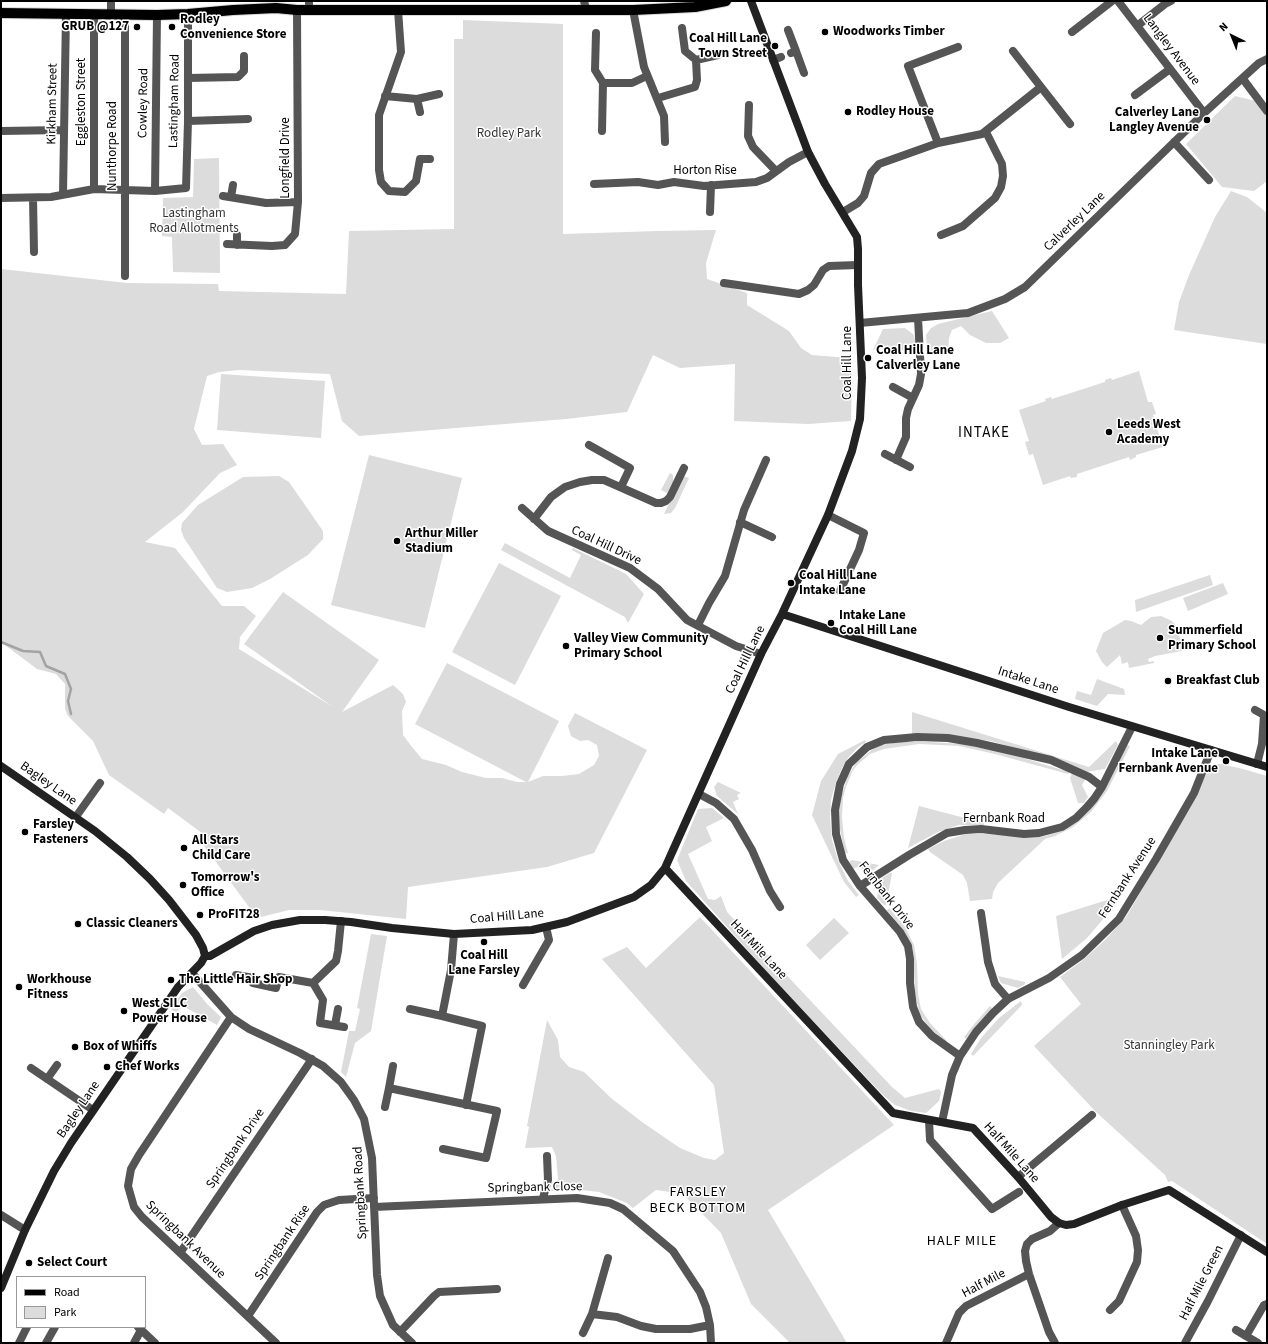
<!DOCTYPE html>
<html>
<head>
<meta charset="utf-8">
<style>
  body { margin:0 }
  #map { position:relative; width:1268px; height:1344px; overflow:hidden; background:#fff; font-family:"Source Sans 3",sans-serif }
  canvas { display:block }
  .frame { position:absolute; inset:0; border:2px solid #000; pointer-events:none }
  .legend { position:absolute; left:16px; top:1276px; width:130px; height:52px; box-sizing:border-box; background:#fff; border:1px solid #999; margin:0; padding:5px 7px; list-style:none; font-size:12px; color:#000 }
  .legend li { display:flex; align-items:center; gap:8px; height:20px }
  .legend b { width:20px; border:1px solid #999 }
  .north { position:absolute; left:1212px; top:16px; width:40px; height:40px; -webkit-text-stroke:3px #fff; paint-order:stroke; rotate:317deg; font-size:11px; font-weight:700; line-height:16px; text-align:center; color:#000 }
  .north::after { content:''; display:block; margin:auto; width:14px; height:18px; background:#000; clip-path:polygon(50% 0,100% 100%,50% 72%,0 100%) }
</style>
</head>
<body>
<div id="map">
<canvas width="1268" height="1344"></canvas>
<div class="frame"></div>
<ul class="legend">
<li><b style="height:5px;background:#000"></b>Road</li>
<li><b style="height:11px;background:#dcdcdc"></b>Park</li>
</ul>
<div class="north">N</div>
</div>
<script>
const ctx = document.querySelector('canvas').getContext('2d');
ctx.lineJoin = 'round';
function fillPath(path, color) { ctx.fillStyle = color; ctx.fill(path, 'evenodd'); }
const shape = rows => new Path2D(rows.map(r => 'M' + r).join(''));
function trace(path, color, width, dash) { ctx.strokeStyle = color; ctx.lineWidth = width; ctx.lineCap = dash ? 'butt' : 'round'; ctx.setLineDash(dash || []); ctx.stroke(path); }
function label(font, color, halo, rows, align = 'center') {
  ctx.font = font + ' "Source Sans 3",sans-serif'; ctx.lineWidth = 3; ctx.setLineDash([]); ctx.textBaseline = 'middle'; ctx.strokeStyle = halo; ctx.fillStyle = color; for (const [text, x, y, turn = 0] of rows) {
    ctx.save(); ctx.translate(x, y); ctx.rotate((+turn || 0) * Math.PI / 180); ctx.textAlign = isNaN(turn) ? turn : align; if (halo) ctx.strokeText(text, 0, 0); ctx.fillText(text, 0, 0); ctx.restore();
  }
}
const green = shape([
  [463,20,563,24,563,234,658,231,716,230,706,263,707,279,747,293,747,305,789,331,801,348,812,355,850,358,852,379,851,421,808,424,734,421,735,364,680,368,653,355,627,412,566,419,359,436,342,421,330,374,239,370,219,372,207,376,194,429,202,445,223,444,237,465,220,473,183,512,145,542,175,548,222,606,244,606,256,616,240,637,239,649,333,707,244,644,283,592,379,660,342,712,393,685,403,694,406,702,402,711,403,735,412,747,422,759,446,765,462,772,486,778,502,778,517,782,526,782,415,724,447,663,559,721,528,782,543,776,562,776,579,774,594,765,599,756,597,745,588,740,580,741,571,736,568,726,575,713,647,750,594,853,547,867,408,887,406,919,320,910,289,910,257,918,202,843,206,836,168,808,164,814,109,775,93,741,68,716,65,709,65,684,56,674,37,669,1,642,1,269,127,283,218,284,219,291,346,294,349,231,454,229,454,39,463,39],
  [1235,96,1256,101,1267,115,1267,181,1254,191,1222,187,1186,144],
  [219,158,220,273,173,272,172,237,162,236,163,198,193,197,194,159],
  [1231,191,1247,197,1267,213,1267,344,1174,330,1179,302,1189,275,1215,217],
  [992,311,1009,338,1000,343,986,343,970,335,961,326,952,330,949,338,948,352,927,351,926,335,931,328,938,324],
  [905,328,914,335,917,350,915,354,888,346,881,346,873,350,883,329],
  [1139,371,1148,402,1152,402,1156,414,1153,415,1163,447,1136,455,1136,457,1130,460,1129,457,1077,474,1077,477,1071,478,1070,476,1043,485,1033,454,1029,455,1025,442,1029,441,1019,410,1046,401,1045,399,1051,397,1052,399,1105,382,1105,380,1111,378,1112,380],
  [221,374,325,381,321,438,217,430],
  [369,455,462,478,425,628,331,605],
  [670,473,673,475,673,482,667,493,661,490],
  [279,476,289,482,323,531,323,539,308,555,270,579,252,588,227,592,217,588,184,538,181,530,182,523,198,505,243,477],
  [683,476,689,478,675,508,671,513,664,514],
  [505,543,570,578,581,555,572,550,573,548,626,574,644,594,628,623,625,617,501,550],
  [499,563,561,596,515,685,452,652],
  [1210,575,1213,585,1136,612,1135,600],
  [1223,583,1228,594,1188,611,1183,598],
  [1161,616,1172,621,1178,628,1182,651,1155,656,1148,659,1149,662,1154,661,1154,663,1129,668,1128,662,1122,664,1120,655,1107,667,1102,662,1096,651,1103,633,1125,620,1131,621,1141,625,1151,617],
  [1097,679,1124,689,1125,695,1108,694,1097,706,1075,699,1077,691,1091,695],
  [912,712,1089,767,1116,741,1118,745,1105,769,1086,772,1066,763,991,741,970,738,912,734],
  [865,740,866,742,858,747,848,758,842,768,836,782,831,800,830,818,832,840,838,860,848,881,859,895,856,897,844,882,812,815,821,781,838,754],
  [899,742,932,742,961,744,1007,753,1069,772,1068,774,995,754,959,746,919,744,884,749,870,754,857,765,852,772,846,787,843,798,842,817,844,838,848,853,845,853,839,825,839,809,840,800,848,776,856,763,873,749,881,745],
  [1127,745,1130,746,1107,791,1091,812,1073,827,1055,836,1045,839,998,883,993,892,992,899,970,901,967,883,963,875,930,852,928,849,944,841,966,834,986,834,1034,837,1045,836,1062,831,1077,821],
  [1216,764,1221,764,1243,769,1267,776,1267,1244,1172,1181,1168,1182,1165,1175,1096,1112,1034,1046,1081,1004,1060,977,1083,960,1104,941,1126,917,1170,842,1209,769],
  [1072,773,1085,780,1082,785,1088,797,1084,803,1078,803,1070,778],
  [718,782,741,793,737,795,739,799,733,802,738,814,717,796,714,787],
  [919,806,984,823,984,825,959,825,938,832,908,848],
  [712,808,724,818,706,827,712,841,688,854,708,899,715,900,721,896,727,912,892,1087,905,1098,939,1089,941,1092,939,1101,926,1113,911,1111,895,1105,882,1094,769,974,686,881,677,860,698,809],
  [852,860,879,865,871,872,857,867,853,869,849,862],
  [890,873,892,873,886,905,884,905,877,898,880,879],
  [1120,896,1110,911,1087,938,1062,959,1056,916],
  [889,908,905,927,914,945,917,964,918,994,921,1009,930,1023,947,1041,945,1043,928,1026,919,1013,915,993,913,949,906,934,887,910],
  [700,917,894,1125,768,1210,847,1343,790,1343,751,1304,721,1233,683,1194,656,1190,633,1208,627,1203,599,1192,581,1190,550,1191,558,1179,556,1156,552,1147,525,1148,529,1127,527,1126,547,1020,558,1040,560,1057,569,1067,584,1072,611,1098,642,1122,680,1148,704,1158,715,1160,724,1153,714,1085,602,959,627,947,646,968],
  [834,918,849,933,820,960,806,945],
  [371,934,387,936,371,1031,355,1043,346,1077,341,1072,349,1031,355,1031,360,1009,357,1008],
  [998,976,1025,982,1025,984,1018,988,1001,983],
  [193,987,208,1005,221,1017,217,1025,183,1006,177,1012,171,1010,182,993],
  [1021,1001,1022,1005,973,1056,971,1054,981,1038,999,1018],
  [990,1006,992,1008,980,1021,966,1039,964,1037,975,1023]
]);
const stream = shape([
  [1,642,23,651,40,652,46,666,65,674,71,689,68,701,71,714]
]);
const street = shape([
  [111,1,111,15],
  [584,1,586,9],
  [1118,1,1204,113],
  [309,9,309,1],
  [398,10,401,52,379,115,379,170,381,182,389,191,405,192,416,181,420,159,430,159],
  [633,10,644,67,664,116,665,142],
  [125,15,125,276],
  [1137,26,1165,4,1171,1],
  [788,30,796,51,791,53],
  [1072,32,1112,1],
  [596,33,595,70,603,83,602,131],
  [796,51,804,73],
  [696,60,718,55],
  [773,60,781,57],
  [188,78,238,77,244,71,244,56],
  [1243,79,1267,111],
  [603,83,632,83,647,76],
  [1041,87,1070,124],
  [1135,95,1170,69],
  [385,96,417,99,439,94],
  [658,98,695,87,697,80,696,60,685,51,682,28],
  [417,99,420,112],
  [749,105,748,136,753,147,775,170],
  [188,121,248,119],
  [1,131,64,130],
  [1174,142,1209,180],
  [938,143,908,66,958,47],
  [594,184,638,182,658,185,674,182,704,186,756,182,767,178,789,162,808,152],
  [94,189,94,14],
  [155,191,157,15],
  [63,194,66,14],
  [223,196,266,203,298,202],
  [231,197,233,185],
  [1,198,51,197,94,189,155,191,186,188,188,121,188,14],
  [33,198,34,252],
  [710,212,711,185],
  [843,212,858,203,864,196,871,173,879,164,938,143,982,134,1041,87,1013,51],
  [237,235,237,245],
  [941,235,963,226,995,198,1001,187,1003,176,1002,164,986,132],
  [227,244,272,246,285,245,295,234,298,202,297,10],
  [724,283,799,294,808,290,814,285,823,270,829,266,858,265],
  [860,323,968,313,1005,299,1025,287,1204,113,1259,63,1267,59],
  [893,387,913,398],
  [589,445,630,468,621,487],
  [885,454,910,467],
  [896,460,906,437,906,418,908,409,919,385,921,374,918,318],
  [522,508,548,531,630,568,658,589,687,620,736,646,761,654],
  [828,515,864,533,859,550,840,591],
  [534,519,551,497,565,487,580,482,592,480,604,480,656,503,661,503,666,501,670,497,684,468],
  [740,522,772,537],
  [698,625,709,603,725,576,744,510,766,460],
  [1255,710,1264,715,1262,744,1257,764],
  [699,794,716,803,734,819,752,850,770,891,780,907],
  [75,818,100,783],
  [860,886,909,855,947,833,965,830,981,829,1024,834,1039,833,1062,827,1076,818,1087,807,1094,799,1102,787,1132,727],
  [981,913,988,962,995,984,1008,999],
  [454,934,451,970,442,1016,482,1026,466,1105],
  [192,973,231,1017,249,1029,300,1053,323,1066,341,1082,354,1100,364,1119,372,1158,377,1275,380,1296,393,1325,412,1343],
  [236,975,254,978,253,983,276,988,279,977,313,983,336,961,338,951,341,921],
  [313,983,323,1000,320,1023,344,1027],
  [523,985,549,940,546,927],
  [410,1009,442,1016],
  [231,1017,139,1155,131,1169,128,1186,134,1207,142,1217,276,1343],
  [335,1025,338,1009],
  [960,1056,932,1036,919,1022,913,1007,910,983,910,959,908,946,900,932,860,886,843,860,836,834,835,810,840,784,849,764,867,747,884,740,917,737,948,738,977,743,1051,760,1089,777,1102,787],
  [31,1068,93,1110],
  [47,1079,57,1065],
  [389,1088,393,1066],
  [385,1107,389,1088,497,1111,486,1158,443,1149],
  [929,1120,930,1140,992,1209,1019,1192],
  [942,1122,952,1075,960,1056,976,1032,993,1013,1008,999,1049,978,1082,955,1119,919,1156,859,1194,793,1211,750],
  [1018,1177,1092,1115],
  [543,1198,548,1180,547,1156],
  [374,1207,577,1198,610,1203,623,1209,673,1251,700,1292,706,1307,710,1325,711,1343],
  [1,1215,25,1230],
  [180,1253,312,1059],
  [1110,1310,1119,1301,1137,1262,1138,1250,1136,1236,1122,1205],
  [592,1314,617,1317,641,1326,656,1329,690,1329,710,1325],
  [248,1316,317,1212,324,1205,339,1200,374,1198],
  [138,1327,155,1343],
  [1236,1330,1246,1336,1264,1305,1267,1304],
  [400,1332,434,1296,439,1292,497,1289],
  [583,1333,592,1314,608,1258],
  [1246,1336,1258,1343],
  [19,1343,27,1327],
  [46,1343,55,1327],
  [134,1343,141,1330],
  [946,1343,959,1313,966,1306,1029,1274],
  [1055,1343,1049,1332,1029,1274,1026,1261,1025,1251,1027,1244,1032,1239,1050,1231,1059,1223],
  [1185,1343,1208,1301,1241,1235]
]);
const secondary = shape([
  [782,614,1069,707,1267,767],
  [1,766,95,831,127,857,150,879,169,900,196,935,203,948,205,956,201,963,178,987,71,1143,54,1171,25,1230,1,1288],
  [665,868,893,1113,973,1128,1018,1177,1051,1217,1059,1223,1066,1225,1074,1224,1122,1205,1169,1190,1267,1252],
  [205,956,210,956,254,931,272,925,300,920,325,920,351,922,392,928,454,934,532,930,567,922,634,897,651,885,665,868,761,654,782,614,828,515,852,451,860,419,862,378,858,285,858,249,857,237,825,184,808,152,751,1]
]);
const primary = shape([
  [1,13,157,15,188,14,233,10,276,8,297,10,633,10,695,7,726,1]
]);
const markers = [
  [137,27,4,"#000"],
  [172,27,4,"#000"],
  [825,32,4,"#000"],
  [775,46,4,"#000"],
  [848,112,4,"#000"],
  [1207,120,4,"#000"],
  [868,358,4,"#000"],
  [1109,432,4,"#000"],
  [397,541,4,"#000"],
  [791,583,4,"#000"],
  [831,623,4,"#000"],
  [1160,638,4,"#000"],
  [566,646,4,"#000"],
  [1168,681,4,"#000"],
  [1226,761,4,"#000"],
  [25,832,4,"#000"],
  [184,848,4,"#000"],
  [183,885,4,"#000"],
  [200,915,4,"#000"],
  [78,924,4,"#000"],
  [484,942,4,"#000"],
  [171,980,4,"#000"],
  [19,987,4,"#000"],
  [124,1011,4,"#000"],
  [75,1047,4,"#000"],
  [107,1067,4,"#000"],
  [29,1263,4,"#000"]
];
const poiNames = [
  ["Rodley",180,20],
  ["Convenience Store",180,35],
  ["GRUB @127",129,27,"right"],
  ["Woodworks Timber",833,32],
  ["Coal Hill Lane",767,39,"right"],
  ["Town Street",767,54,"right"],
  ["Rodley House",856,112],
  ["Calverley Lane",1199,113,"right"],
  ["Langley Avenue",1199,128,"right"],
  ["Coal Hill Lane",876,351],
  ["Calverley Lane",876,366],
  ["Leeds West",1117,425],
  ["Academy",1117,440],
  ["Arthur Miller",405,534],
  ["Stadium",405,549],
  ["Coal Hill Lane",799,576],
  ["Intake Lane",799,591],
  ["Intake Lane",839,616],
  ["Coal Hill Lane",839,631],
  ["Summerfield",1168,631],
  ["Primary School",1168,646],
  ["Valley View Community",574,639],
  ["Primary School",574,654],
  ["Breakfast Club",1176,681],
  ["Intake Lane",1218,754,"right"],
  ["Fernbank Avenue",1218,769,"right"],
  ["Farsley",33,825],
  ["Fasteners",33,840],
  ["All Stars",192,841],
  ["Child Care",192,856],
  ["Tomorrow's",191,878],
  ["Office",191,893],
  ["ProFIT28",208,915],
  ["Classic Cleaners",86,924],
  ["Coal Hill",484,956,"center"],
  ["Lane Farsley",484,971,"center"],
  ["Workhouse",27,980],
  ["Fitness",27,995],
  ["The Little Hair Shop",179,980],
  ["West SILC",132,1004],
  ["Power House",132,1019],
  ["Box of Whiffs",83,1047],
  ["Chef Works",115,1067],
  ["Select Court",37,1263]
];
const streetNames = [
  ["Langley Avenue",1171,50,53],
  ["Lastingham Road",175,101,-89],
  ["Eggleston Street",82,102,-90],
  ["Cowley Road",144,103,-89],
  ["Kirkham Street",53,104,-89],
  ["Nunthorpe Road",113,146,-90],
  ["Longfield Drive",286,158,-90],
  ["Horton Rise",705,171],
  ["Calverley Lane",1075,222,-44],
  ["Coal Hill Lane",848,363,-90],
  ["Coal Hill Drive",606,546,25],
  ["Coal Hill Lane",746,660,-64],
  ["Intake Lane",1028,681,18],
  ["Bagley Lane",48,784,35],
  ["Fernbank Road",1004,819],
  ["Fernbank Avenue",1128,878,-57],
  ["Fernbank Drive",886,896,52],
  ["Coal Hill Lane",507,917,-5],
  ["Half Mile Lane",758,950,47],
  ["Bagley Lane",79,1110,-56],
  ["Springbank Drive",236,1149,-56],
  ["Half Mile Lane",1011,1153,48],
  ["Springbank Close",535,1188,-1],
  ["Springbank Road",361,1193,-93],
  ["Springbank Avenue",185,1240,44],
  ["Springbank Rise",283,1243,-56],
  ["Half Mile Green",1202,1283,-63],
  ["Half Mile",984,1284,-28]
];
const parkNames = [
  ["Rodley Park",509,134],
  ["Lastingham",194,214],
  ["Road Allotments",194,229],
  ["Stanningley Park",1169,1046]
];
const neighbourhoodNames = [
  ["FARSLEY",698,1193],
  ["BECK BOTTOM",698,1209],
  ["HALF MILE",962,1242]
];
const quarterNames = [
  ["INTAKE",984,434]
];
fillPath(green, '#dcdcdc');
trace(stream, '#a3a3a3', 2.5);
trace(primary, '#dbdbdb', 12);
trace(street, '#555', 8);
trace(secondary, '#222', 8);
trace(primary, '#000', 10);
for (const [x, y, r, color] of markers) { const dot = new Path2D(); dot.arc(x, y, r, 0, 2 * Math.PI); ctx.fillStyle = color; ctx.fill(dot); trace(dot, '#fff', 1.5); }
label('bold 13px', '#000', '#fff', poiNames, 'left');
label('13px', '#000', '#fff', streetNames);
label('13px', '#333', '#fff', parkNames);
ctx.letterSpacing = '1px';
label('14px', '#000', '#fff', neighbourhoodNames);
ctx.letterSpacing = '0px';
ctx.letterSpacing = '1px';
label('15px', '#000', '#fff', quarterNames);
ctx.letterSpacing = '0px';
</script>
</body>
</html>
